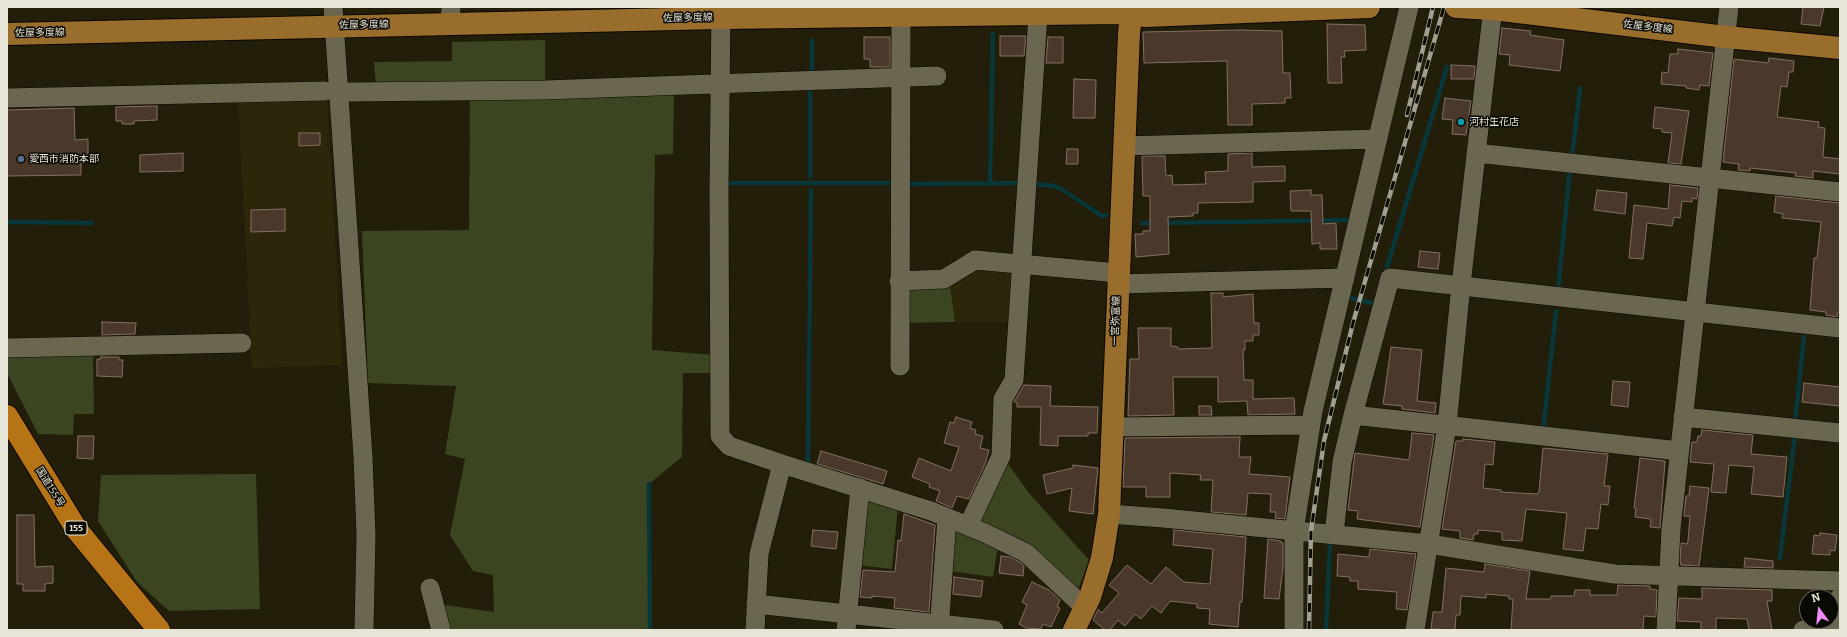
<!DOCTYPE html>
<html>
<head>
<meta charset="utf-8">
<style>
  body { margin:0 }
  #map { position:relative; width:1847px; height:637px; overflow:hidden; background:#221e0a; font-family:Bitter,serif }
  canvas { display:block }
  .frame { position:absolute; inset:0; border:8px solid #e7e5d8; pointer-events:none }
  .north { position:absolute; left:1799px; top:589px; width:40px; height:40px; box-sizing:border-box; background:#0a0802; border:1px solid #626058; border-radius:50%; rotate:345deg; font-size:11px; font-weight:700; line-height:16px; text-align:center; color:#e7e5d8 }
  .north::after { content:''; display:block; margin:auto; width:14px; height:18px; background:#ed8cf9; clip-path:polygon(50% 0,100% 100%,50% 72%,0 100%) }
</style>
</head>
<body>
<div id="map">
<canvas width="1847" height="637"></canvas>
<div class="frame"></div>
<div class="north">N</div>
</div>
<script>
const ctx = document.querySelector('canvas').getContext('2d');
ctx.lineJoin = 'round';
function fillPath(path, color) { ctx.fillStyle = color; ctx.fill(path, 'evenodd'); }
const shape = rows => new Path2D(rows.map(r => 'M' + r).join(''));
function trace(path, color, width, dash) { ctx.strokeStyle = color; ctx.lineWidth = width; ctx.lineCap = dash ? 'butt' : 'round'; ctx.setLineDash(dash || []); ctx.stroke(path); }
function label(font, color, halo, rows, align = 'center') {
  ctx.font = font + ' Bitter,"Noto Sans JP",serif'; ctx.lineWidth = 3; ctx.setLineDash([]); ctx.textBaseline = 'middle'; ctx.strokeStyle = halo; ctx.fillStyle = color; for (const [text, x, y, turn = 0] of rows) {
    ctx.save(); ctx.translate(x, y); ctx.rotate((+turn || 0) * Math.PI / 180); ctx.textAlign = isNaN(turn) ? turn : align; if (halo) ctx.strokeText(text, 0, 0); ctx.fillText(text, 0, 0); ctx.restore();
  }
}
const built = shape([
  [327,97,342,365,252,368,238,99],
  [975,266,1018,270,1014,322,955,322,950,286]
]);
const green = shape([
  [545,40,545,85,376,85,374,62,452,61,452,42],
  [674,91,673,154,655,155,652,350,715,355,715,373,683,373,682,457,649,484,650,630,445,630,439,604,494,612,493,575,473,571,450,535,465,459,445,454,456,386,368,383,362,231,469,230,470,96],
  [950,286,955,322,903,323,904,289],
  [93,352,94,414,74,414,73,435,38,434,7,373,8,353],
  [1005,460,1029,493,1089,560,1077,593,975,524],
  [256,474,260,609,169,611,137,582,98,521,101,475],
  [870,496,898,507,892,569,857,565,863,501],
  [953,526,998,546,993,577,950,571]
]);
const stream = shape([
  [812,72,812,40],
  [1572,157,1580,88],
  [810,176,810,86],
  [726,183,896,183],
  [906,184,1021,183],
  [990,184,993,34],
  [1033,184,1054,186,1063,190,1102,216,1106,215],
  [7,222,92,223],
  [1142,223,1155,223],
  [1162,223,1353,220],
  [1385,274,1447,67],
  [1558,291,1570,168],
  [1347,295,1347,297,1376,304],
  [1795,423,1804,337],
  [1543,432,1556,311],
  [808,465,811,190],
  [649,484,650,630],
  [1780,558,1795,434],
  [1326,630,1330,542]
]);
const building = shape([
  [1803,7,1824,7,1820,26,1801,24,1803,7],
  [1327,24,1365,25,1366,50,1344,51,1345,57,1341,57,1342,83,1328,83,1327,24],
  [1502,28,1531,31,1530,35,1564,40,1560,71,1509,65,1510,55,1499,54,1502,28],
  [1240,30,1282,31,1283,73,1290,73,1291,98,1285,98,1285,103,1252,104,1252,125,1228,125,1227,61,1144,63,1143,32,1240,30],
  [1000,36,1026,36,1024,56,1000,56,1000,36],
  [864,37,890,37,890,67,870,67,870,59,864,59,864,37],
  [1048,37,1063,37,1063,63,1046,63,1048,37],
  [1678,49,1713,53,1709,86,1700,85,1699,90,1686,88,1686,86,1661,84,1662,72,1668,73,1670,54,1678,54,1678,49],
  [1769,58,1794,61,1793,72,1789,72,1787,87,1781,86,1777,117,1819,122,1818,127,1825,128,1823,157,1840,159,1840,174,1813,171,1813,178,1795,176,1796,173,1750,168,1750,171,1738,170,1739,164,1723,162,1734,59,1768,63,1769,58],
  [1451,65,1475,66,1474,79,1451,79,1451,65],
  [1074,79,1096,80,1095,118,1073,118,1074,79],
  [1445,98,1471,101,1466,135,1452,134,1453,120,1442,119,1445,98],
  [157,106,157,120,134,121,134,124,122,124,122,121,116,121,116,107,157,106],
  [1655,107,1689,111,1681,164,1668,163,1672,133,1662,132,1662,129,1653,128,1655,107],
  [74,108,75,140,88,139,88,158,81,158,81,175,7,176,7,110,74,108],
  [299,133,320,133,320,145,299,146,299,133],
  [1067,149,1078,149,1078,164,1066,164,1067,149],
  [183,153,183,171,140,172,140,155,183,153],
  [1252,153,1252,167,1285,166,1285,181,1253,182,1253,202,1198,203,1198,213,1193,213,1193,216,1168,217,1169,254,1136,257,1135,234,1143,234,1143,231,1150,231,1150,196,1143,196,1142,156,1165,156,1166,176,1172,175,1173,185,1206,184,1205,172,1228,171,1228,154,1252,153],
  [1670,185,1698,188,1697,199,1692,198,1692,202,1682,201,1680,218,1674,217,1672,226,1647,223,1643,259,1629,258,1634,205,1668,209,1670,185],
  [1311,190,1311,195,1322,195,1323,224,1336,223,1337,249,1320,249,1320,243,1312,244,1311,211,1291,211,1290,191,1311,190],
  [1597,190,1627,193,1625,214,1594,210,1597,190],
  [1776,196,1840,203,1840,312,1838,312,1837,317,1826,315,1826,312,1810,310,1814,258,1817,258,1821,222,1782,218,1783,214,1774,212,1776,196],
  [285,209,285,231,251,232,251,210,285,209],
  [1420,251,1440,253,1438,269,1418,267,1420,251],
  [1211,293,1223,293,1223,297,1253,294,1254,323,1259,323,1259,335,1253,335,1253,341,1245,341,1245,350,1243,350,1244,380,1253,380,1253,399,1294,398,1295,414,1248,415,1247,401,1218,402,1218,377,1173,377,1174,415,1128,416,1130,359,1139,359,1138,328,1171,328,1171,346,1178,347,1178,349,1212,348,1211,293],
  [102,322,136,323,135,334,102,335,102,322],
  [1391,347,1422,350,1417,401,1436,403,1435,413,1402,409,1402,406,1383,404,1391,347],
  [101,357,119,357,119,360,123,360,122,377,97,376,97,359,101,359,101,357],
  [1613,381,1630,382,1628,407,1611,405,1613,381],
  [1804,383,1840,387,1840,406,1802,402,1804,383],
  [1024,385,1051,386,1050,406,1098,407,1097,433,1088,433,1088,436,1058,436,1058,446,1040,445,1041,407,1017,407,1017,402,1014,402,1024,385],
  [1199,406,1211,406,1212,415,1199,415,1199,406],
  [956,417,972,422,970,428,976,430,975,434,983,436,980,448,989,450,985,464,969,499,957,496,952,508,936,501,940,491,929,487,930,484,912,477,919,458,951,471,959,447,944,443,950,422,954,423,956,417],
  [1702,430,1753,435,1751,454,1787,457,1783,497,1751,494,1754,467,1729,465,1726,493,1711,492,1714,464,1690,462,1692,442,1697,442,1698,436,1701,436,1702,430],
  [1412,433,1434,435,1420,527,1357,519,1358,511,1348,510,1355,453,1409,460,1412,433],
  [78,436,94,436,93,459,77,458,78,436],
  [1240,437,1239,457,1251,457,1249,474,1290,477,1285,519,1275,518,1276,512,1270,512,1271,494,1248,493,1246,515,1211,512,1213,480,1200,480,1201,475,1170,473,1170,497,1146,497,1146,487,1123,487,1125,438,1240,437],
  [1463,439,1495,442,1493,465,1485,464,1483,488,1501,490,1501,492,1537,494,1539,492,1543,448,1608,454,1604,486,1610,486,1608,505,1601,504,1598,529,1586,528,1583,551,1563,549,1567,513,1526,509,1522,541,1502,540,1502,532,1478,530,1478,534,1474,534,1473,540,1460,538,1460,531,1442,529,1456,441,1463,441,1463,439],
  [821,451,887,471,883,484,817,464,821,451],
  [1640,458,1665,461,1660,528,1650,527,1651,519,1635,517,1636,508,1634,508,1640,458],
  [1073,465,1098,468,1093,514,1069,511,1072,488,1047,494,1043,475,1073,468,1073,465],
  [1690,486,1709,488,1699,566,1681,565,1680,561,1681,543,1687,544,1688,541,1690,516,1684,516,1686,496,1689,496,1690,486],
  [904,514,935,525,929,612,894,608,895,598,872,596,872,598,860,597,863,570,895,572,898,540,901,541,904,514],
  [17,515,34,515,35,567,53,566,53,583,45,584,45,591,23,591,23,584,17,584,17,515],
  [813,530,838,532,836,549,811,546,813,530],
  [1174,530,1246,537,1242,602,1240,602,1238,627,1209,624,1210,609,1197,608,1197,604,1170,601,1161,613,1152,606,1141,619,1135,614,1125,626,1118,620,1110,630,1105,630,1093,620,1098,609,1102,613,1119,593,1109,585,1127,565,1151,584,1166,567,1184,582,1210,584,1213,549,1173,545,1174,530],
  [1820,533,1837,535,1835,551,1830,550,1830,555,1812,554,1814,535,1820,536,1820,533],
  [1268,539,1281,541,1281,543,1283,543,1283,567,1279,599,1264,598,1268,539],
  [1370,549,1416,554,1407,610,1396,609,1397,592,1358,589,1358,581,1350,581,1350,577,1337,576,1338,554,1369,557,1370,549],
  [1001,556,1010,557,1020,562,1024,566,1023,576,999,573,1001,556],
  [1745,558,1773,561,1773,568,1744,567,1745,558],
  [1485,564,1530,571,1526,599,1551,599,1551,596,1574,596,1575,590,1590,590,1590,595,1617,595,1618,585,1650,586,1650,589,1657,590,1656,617,1644,616,1643,630,1511,630,1513,599,1509,599,1509,596,1486,594,1486,598,1461,596,1460,615,1456,615,1455,630,1431,629,1433,612,1442,612,1446,568,1484,572,1485,564],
  [954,577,983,581,981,597,953,594,954,577],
  [1032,582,1049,590,1060,600,1057,607,1060,608,1051,627,1043,624,1041,629,1026,628,1019,624,1027,605,1022,602,1032,582],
  [1702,588,1772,590,1772,601,1767,601,1772,630,1749,630,1747,619,1716,618,1716,630,1701,630,1701,622,1677,621,1679,598,1702,599,1702,588]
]);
const minor = shape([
  [333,7,363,457,366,535,364,630],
  [721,7,719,189,720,436,729,446,782,464,759,554,755,630],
  [450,23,451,7],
  [349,92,545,90,937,76],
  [7,98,325,91],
  [1124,146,1378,139],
  [1476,153,1840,192],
  [899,281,944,279,975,260,1118,273],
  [1118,284,1345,278],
  [7,348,242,343],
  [900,366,901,7],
  [1683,417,1840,433],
  [1113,427,1310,425],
  [1679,451,1353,415,1390,278,1840,328],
  [782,464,931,511,985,533,1026,553,1085,608],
  [1109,514,1163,518,1429,544,1614,574,1840,581],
  [968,526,1001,456,1003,399,1014,380,1038,15],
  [1334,534,1342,462,1353,415],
  [430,588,441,630],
  [1840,597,1838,624,1840,623],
  [756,604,994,630],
  [846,630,860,488],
  [939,630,947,518],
  [1294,630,1294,531,1313,411,1409,7],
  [1415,630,1447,425,1461,285,1493,7],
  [1666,630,1671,529,1729,7],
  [1803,630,1838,624]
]);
const major = shape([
  [1456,7,1493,9,1726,37,1840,48],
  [7,34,721,18,1119,13,1146,16,1369,7],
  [1074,630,1090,597,1102,558,1109,514,1129,33,1132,7]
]);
const highway = shape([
  [7,416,77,530,159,630]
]);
const rail = shape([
  [1407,115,1433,7],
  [1309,630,1311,531,1324,441,1353,323,1444,7]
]);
const markers = [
  [1461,122,4,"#0f9aa8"],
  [21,159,4,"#5c6f8a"]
];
const shields = [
  [76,528,22]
];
const shieldNames = [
  ["155",76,528]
];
const streetNames = [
  ["佐屋多度線",688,18,-1],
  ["佐屋多度線",364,25,-1],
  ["佐屋多度線",1648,27,7],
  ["佐屋多度線",40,33,-1],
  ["一宮弥富線",1116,321,-88],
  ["国道155号",50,487,58]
];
const poiNames = [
  ["河村生花店",1469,122],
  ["愛西市消防本部",29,159]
];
fillPath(built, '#2c260a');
fillPath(green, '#3b4521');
trace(stream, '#083739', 4.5);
fillPath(building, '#4a382b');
trace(building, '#847061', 1);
trace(minor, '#0c0700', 20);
trace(major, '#0c0700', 24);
trace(highway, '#0c0700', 24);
trace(minor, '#6b6650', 19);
trace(major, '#996e2d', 22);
trace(highway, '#b77416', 22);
trace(rail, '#a29f90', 4.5);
trace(rail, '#0a0802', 3, [9]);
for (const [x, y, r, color] of markers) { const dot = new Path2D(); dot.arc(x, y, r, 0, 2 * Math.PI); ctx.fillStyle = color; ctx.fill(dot); trace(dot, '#0a0802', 1.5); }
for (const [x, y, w] of shields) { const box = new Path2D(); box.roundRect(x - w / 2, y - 7, w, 14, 3); ctx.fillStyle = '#0a0802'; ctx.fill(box); trace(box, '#e7e5d8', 1); }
label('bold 9px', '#e7e5d8', null, shieldNames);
label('10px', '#e7e5d8', '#0a0802', streetNames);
label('10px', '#e7e5d8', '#0a0802', poiNames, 'left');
</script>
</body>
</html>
